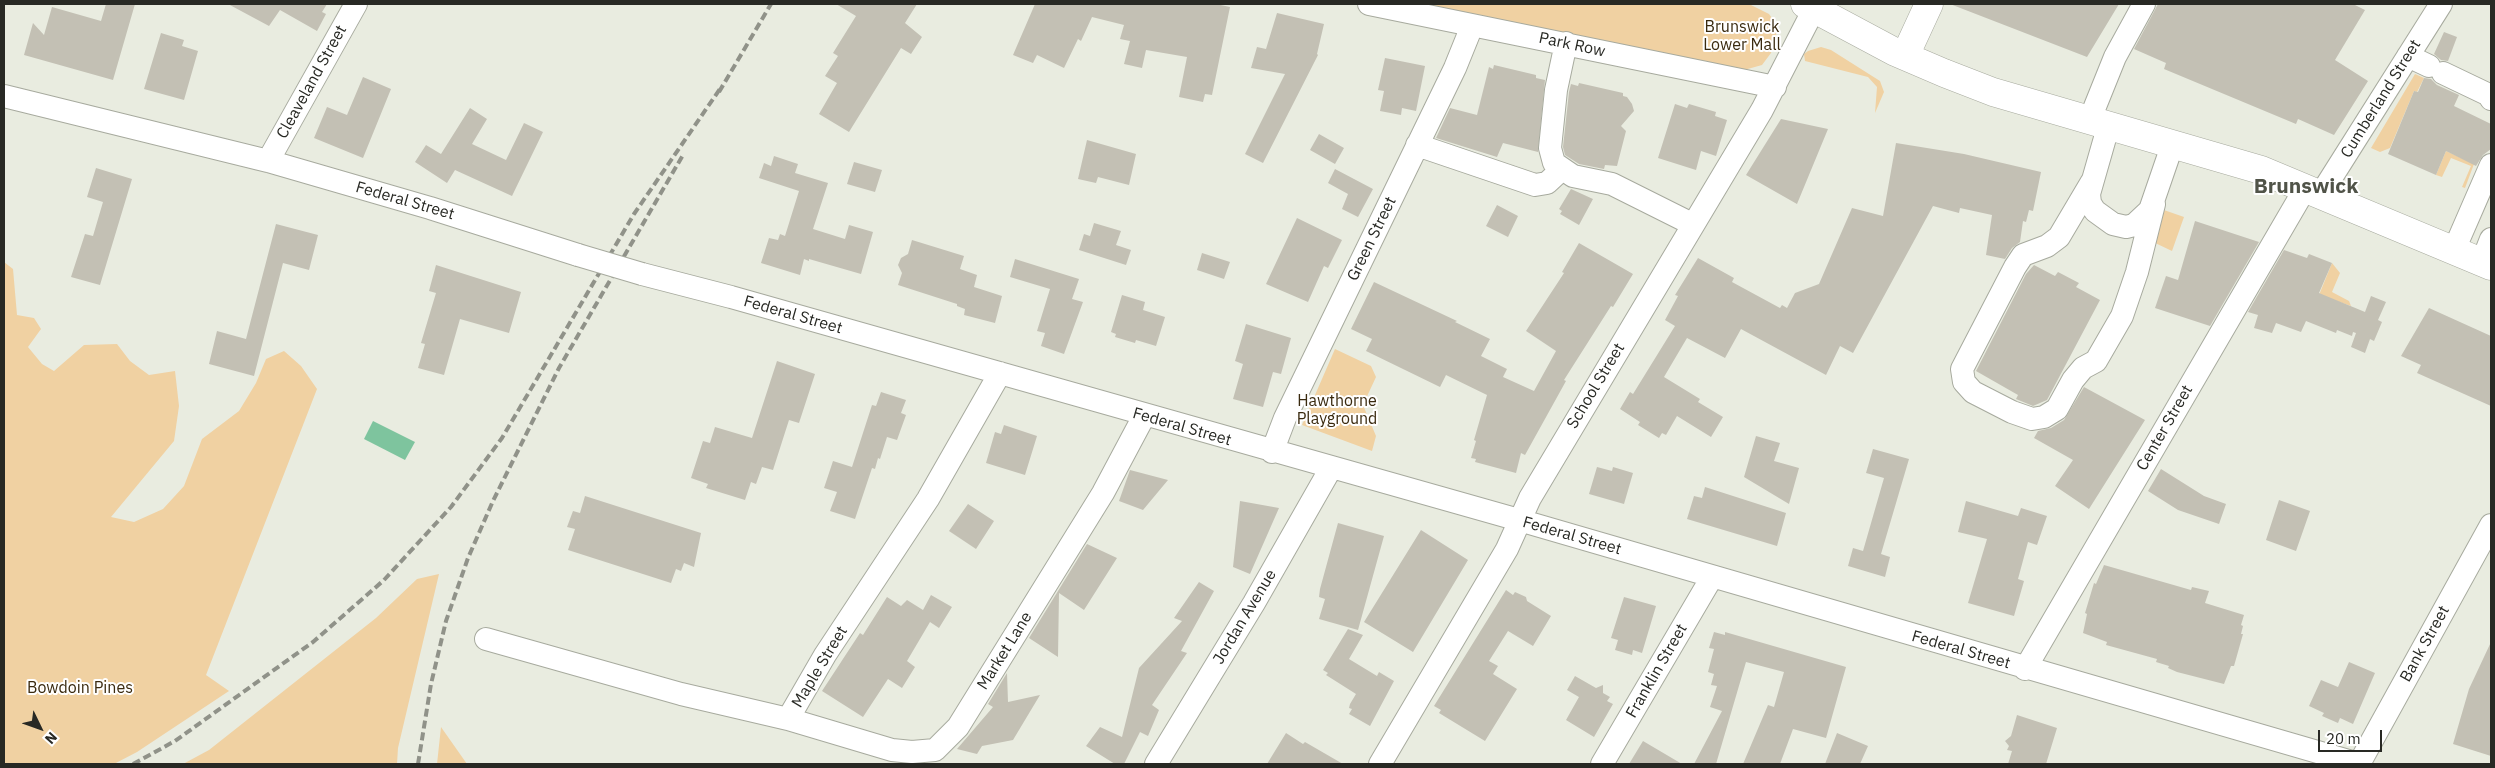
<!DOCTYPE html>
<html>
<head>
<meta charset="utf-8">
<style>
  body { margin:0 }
  #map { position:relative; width:2495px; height:768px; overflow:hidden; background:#e9ece0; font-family:"IBM Plex Sans",sans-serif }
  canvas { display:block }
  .frame { position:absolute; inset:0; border:5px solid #282924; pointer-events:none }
  .north { position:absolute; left:15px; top:703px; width:50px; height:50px; -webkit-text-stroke:4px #fff; paint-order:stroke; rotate:132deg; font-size:14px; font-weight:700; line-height:20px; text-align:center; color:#282924 }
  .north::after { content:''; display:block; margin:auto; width:18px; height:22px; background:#282924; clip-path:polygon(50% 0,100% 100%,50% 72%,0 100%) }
  .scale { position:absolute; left:2318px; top:730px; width:64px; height:22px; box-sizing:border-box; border:2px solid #282924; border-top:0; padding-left:6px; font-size:15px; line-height:18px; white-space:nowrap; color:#282924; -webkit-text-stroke:4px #fff; paint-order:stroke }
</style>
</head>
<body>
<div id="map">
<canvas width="2495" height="768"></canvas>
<div class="frame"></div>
<div class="north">N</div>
<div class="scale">20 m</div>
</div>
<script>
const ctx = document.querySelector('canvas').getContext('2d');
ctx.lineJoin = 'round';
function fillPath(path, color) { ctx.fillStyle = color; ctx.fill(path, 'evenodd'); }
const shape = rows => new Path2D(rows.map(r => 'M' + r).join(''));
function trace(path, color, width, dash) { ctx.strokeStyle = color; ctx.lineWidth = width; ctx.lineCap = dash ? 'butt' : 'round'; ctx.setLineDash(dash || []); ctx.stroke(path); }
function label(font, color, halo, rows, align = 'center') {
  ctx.font = font + ' "IBM Plex Sans",sans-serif'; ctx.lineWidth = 4; ctx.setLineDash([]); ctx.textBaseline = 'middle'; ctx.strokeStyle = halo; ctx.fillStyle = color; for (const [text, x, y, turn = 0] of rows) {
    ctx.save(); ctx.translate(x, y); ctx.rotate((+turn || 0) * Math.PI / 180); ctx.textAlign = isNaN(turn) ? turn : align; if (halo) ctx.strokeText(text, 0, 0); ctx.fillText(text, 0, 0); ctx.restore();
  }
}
const green = shape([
  [1424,4,1749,4,1769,14,1777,25,1776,38,1771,53,1762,65,1744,70,1467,15],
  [1821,47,1831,50,1880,81,1884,92,1875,113,1877,87,1868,77,1805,61,1804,54,1808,51],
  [2415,74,2424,78,2417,92,2414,91,2390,148,2380,152,2371,148],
  [2446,151,2474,164,2465,188,2462,187,2471,166,2451,158,2442,177,2436,175],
  [2161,209,2184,217,2172,251,2151,241],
  [4,262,13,269,17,315,34,318,41,329,28,347,42,364,54,371,84,345,117,344,130,361,149,375,175,371,179,406,174,441,111,517,134,522,163,509,184,486,202,439,239,411,256,383,266,359,284,351,301,366,317,389,206,675,229,691,137,752,114,764,4,764],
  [2332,263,2340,273,2332,292,2349,301,2351,306,2319,295],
  [1335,349,1371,366,1376,377,1363,405,1376,436,1372,451,1302,425],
  [439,574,398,748,397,764,183,764,209,750,376,618,417,579],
  [441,727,467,764,437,764]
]);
const water = shape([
  [373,421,415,442,405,460,364,439]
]);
const building = shape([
  [106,4,135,4,113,80,24,55,33,23,44,35,52,7,101,21],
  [228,4,327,4,322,12,326,14,317,31,280,10,269,26],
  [836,4,917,4,905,23,922,37,911,54,901,48,849,132,819,114,837,83,825,76,838,56,833,53,856,16],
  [1035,4,1216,4,1230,7,1212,95,1205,94,1203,102,1179,97,1187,57,1146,50,1142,68,1124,64,1130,41,1120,39,1124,25,1092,17,1081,41,1078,39,1064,68,1037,55,1033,63,1013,55],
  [1950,4,2119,4,2087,57],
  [2158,4,2353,4,2365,10,2335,60,2368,81,2334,135,2298,119,2296,124,2164,69,2166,63,2134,49],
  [1277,13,1324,24,1317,54,1318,55,1263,163,1245,154,1285,74,1251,68,1257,47,1266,49],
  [2444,32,2457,37,2448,61,2441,60,2434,54],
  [161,33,184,40,182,46,198,51,184,100,144,89],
  [1385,58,1425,66,1416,111,1402,108,1401,115,1380,111,1384,91,1378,90],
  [1494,65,1536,75,1536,78,1545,80,1538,152,1503,143,1497,157,1436,138,1450,108,1477,115,1489,67,1493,69],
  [363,77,391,89,363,158,314,138,327,107,347,115],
  [2424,78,2431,79,2437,85,2459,95,2454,106,2491,124,2491,149,2483,155,2476,166,2446,151,2436,175,2388,154,2414,91,2418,92],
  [1579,83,1623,93,1623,96,1627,97,1632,104,1634,111,1621,126,1626,131,1617,166,1605,165,1604,169,1579,164,1565,155,1563,147,1569,92,1571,84,1578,86],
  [1675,104,1687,108,1689,104,1716,112,1715,116,1727,120,1716,156,1701,151,1696,170,1658,158],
  [470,108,487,119,472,144,506,160,524,123,543,132,512,196,455,170,447,183,415,162,426,145,441,154],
  [1781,119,1828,129,1797,204,1746,175],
  [1319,134,1344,148,1335,164,1310,150],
  [1087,140,1136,154,1129,185,1098,177,1096,183,1078,179],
  [1896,143,1964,154,2041,172,2033,211,2029,210,2026,222,2023,221,2020,242,2012,248,2005,259,1986,255,1992,215,1960,208,1959,213,1933,206,1853,353,1840,346,1826,375,1741,329,1725,358,1687,338,1664,377,1700,399,1698,402,1723,417,1711,437,1677,416,1666,435,1662,433,1659,438,1638,425,1640,422,1620,409,1630,392,1633,394,1675,326,1665,320,1678,296,1675,295,1698,258,1734,278,1732,282,1780,308,1782,305,1787,308,1795,293,1819,284,1852,208,1883,216],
  [774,156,798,164,795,173,828,183,813,229,845,239,849,225,873,232,861,274,809,259,809,261,804,259,800,275,761,263,769,238,778,240,780,234,785,236,799,191,759,178,764,163,771,166],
  [854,162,882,170,875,192,847,184],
  [96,168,132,179,100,285,71,277,85,234,93,236,103,202,87,197],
  [1335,169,1373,189,1358,217,1342,209,1348,194,1328,183],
  [1571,189,1593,199,1579,225,1560,214,1562,211,1559,209],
  [1497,205,1518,216,1508,237,1486,226],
  [1297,218,1342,240,1328,268,1324,266,1308,302,1266,284],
  [2195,221,2259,242,2210,326,2155,308,2166,276,2178,280],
  [1094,223,1121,231,1116,245,1131,250,1126,265,1079,250,1084,234,1090,236],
  [276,224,318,235,309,270,283,263,254,376,209,364,217,331,246,339],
  [912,240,964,256,960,269,977,275,974,287,1002,296,995,323,964,315,965,309,957,306,957,304,898,285,902,273,898,265,901,258,908,254],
  [1579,243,1633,274,1613,307,1611,306,1564,380,1566,381,1525,455,1521,453,1516,473,1475,462,1476,459,1471,458,1476,441,1474,440,1487,395,1446,375,1440,387,1366,351,1372,339,1351,329,1374,282,1457,321,1455,322,1490,339,1481,356,1507,369,1503,377,1534,391,1556,351,1526,331,1564,273,1562,272],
  [2284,250,2307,258,2309,254,2332,263,2319,293,2365,312,2371,296,2386,302,2378,320,2382,322,2374,341,2370,339,2365,353,2351,347,2356,333,2353,332,2352,336,2337,330,2336,333,2306,321,2301,332,2276,323,2272,333,2254,328,2258,315,2248,312],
  [1202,253,1230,262,1224,279,1197,270],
  [1015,259,1079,279,1072,299,1083,302,1064,354,1041,346,1045,333,1037,331,1050,289,1010,277],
  [436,265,521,292,509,333,460,319,444,375,418,368,425,344,421,343,436,293,429,291],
  [2034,265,2055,276,2058,272,2079,283,2076,287,2100,300,2047,400,2033,406,2016,399,2018,395,1976,371,2026,274],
  [1122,295,1145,302,1143,310,1165,317,1156,346,1136,340,1135,343,1115,337,1116,334,1111,332],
  [2429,308,2491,336,2491,406,2417,373,2421,365,2401,356],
  [1246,324,1291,338,1281,374,1273,372,1263,407,1233,399,1243,364,1235,361],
  [777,361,815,374,799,423,789,420,773,470,762,467,756,484,751,482,745,500,706,488,708,484,691,478,703,441,710,443,715,427,752,438],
  [2084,387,2145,420,2089,509,2055,486,2073,460,2034,438,2038,431,2051,428,2064,420],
  [881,392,906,400,901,413,906,415,897,440,887,437,880,459,878,458,875,469,872,468,855,519,830,511,837,492,824,488,833,461,852,467,872,405,876,406],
  [1004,425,1037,436,1025,475,986,463,995,432,1001,434],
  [1756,436,1780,443,1774,461,1799,468,1789,504,1744,477],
  [1873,449,1909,459,1881,554,1890,557,1885,577,1848,566,1853,548,1863,551,1884,478,1866,473],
  [1597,467,1612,471,1613,467,1633,473,1624,504,1589,494],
  [2161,469,2204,496,2226,504,2219,524,2178,510,2148,491],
  [1130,470,1168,480,1143,510,1119,501],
  [1705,487,1786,513,1777,546,1687,519,1694,496,1702,498],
  [585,496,701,533,694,567,684,563,681,571,676,569,671,583,568,550,575,529,567,527,573,511,580,513],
  [2279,500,2310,511,2296,551,2266,540],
  [1240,501,1279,508,1250,574,1233,567],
  [1966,501,2018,516,2021,508,2047,516,2037,545,2028,542,2018,579,2024,581,2014,616,1968,603,1987,539,1958,532],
  [968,504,994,521,976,549,949,531],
  [1338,523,1384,536,1358,630,1319,619,1325,599,1319,597,1320,589],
  [1421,530,1468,560,1413,652,1364,622],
  [1087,544,1117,558,1084,610,1059,593,1058,657,1029,638],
  [2104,565,2191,590,2192,587,2209,591,2205,603,2244,615,2241,625,2243,626,2241,634,2243,634,2234,666,2231,666,2224,684,2177,672,2168,668,2169,666,2156,662,2157,659,2106,645,2107,642,2083,633,2087,614,2085,613,2094,583,2096,584],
  [1199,582,1214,591,1181,651,1187,653,1152,705,1159,710,1148,736,1140,732,1124,764,1115,764,1086,746,1100,727,1122,737,1139,668,1182,621,1174,618],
  [1506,590,1513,595,1515,592,1526,597,1527,601,1551,616,1533,646,1508,631,1489,661,1498,666,1493,674,1517,689,1485,741,1439,713,1441,710,1434,706],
  [931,595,952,607,939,628,930,622,907,661,915,667,902,688,888,679,863,717,822,691,860,633,863,635,887,597,901,606,907,600,923,610],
  [1624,597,1656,606,1642,653,1633,650,1632,655,1615,650,1618,640,1611,638],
  [1348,629,1363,635,1349,659,1377,676,1379,672,1394,681,1370,726,1349,714,1352,709,1349,708,1350,704,1356,694,1326,675,1328,673,1323,670],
  [1714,632,1725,635,1725,632,1846,667,1826,738,1793,729,1780,764,1743,764,1768,705,1774,707,1784,672,1746,662,1716,764,1694,764,1722,711,1710,707,1717,686,1711,685,1714,674,1708,672,1714,649,1709,648],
  [2491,642,2491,756,2453,744,2469,689],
  [2349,662,2375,673,2353,724,2340,718,2338,723,2322,716,2324,713,2309,706,2321,680,2338,687],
  [1007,673,1008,702,1040,695,1013,740,982,746,977,754,957,749,993,707,988,704],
  [1575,676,1596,688,1603,685,1603,693,1610,697,1607,701,1613,704,1594,737,1566,720,1579,697,1567,690],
  [2017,715,2057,728,2046,764,2008,764,2012,751,2007,750,2009,746,2005,741,2011,736],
  [1286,733,1303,744,1305,742,1343,764,1267,764],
  [1837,733,1868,746,1860,764,1825,764],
  [1643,741,1682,764,1629,764]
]);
const minor = shape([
  [1369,4,1775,87],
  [1566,43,1556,90,1550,148,1554,163,1573,176,1612,184,1692,224],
  [2408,56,2429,66],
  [2443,73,2489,95,2491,99],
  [4,96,268,161,430,208,578,255],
  [2090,119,2115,57,2144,4],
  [2109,124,2089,194,2090,203,2095,211,2113,224,2126,227,2134,225,2150,210,2173,143],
  [1417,145,1535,185,1547,183,1561,170],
  [268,161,356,4],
  [2091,183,2059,237,2047,246,2023,255,2015,267,1962,369,1964,382,1973,392,2012,412,2032,419,2044,417,2057,409,2073,380,2083,368,2096,361,2122,316,2137,272,2154,204],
  [2321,194,2441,4],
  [2454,250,2491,165],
  [2482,262,2491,239],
  [642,274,731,297,1519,520,2359,764],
  [1272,452,1285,418,1455,68,1472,26],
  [486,639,681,694,788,719,825,655,928,499,1000,373],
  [2025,669,2306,187],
  [788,719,892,750,912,752,935,750,958,727,1103,493,1144,416],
  [1156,764,1254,603,1331,468],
  [1380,764,1507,549,1530,498,1762,110,1814,9],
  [1602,764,1712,577],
  [2359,764,2491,525]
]);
const major = shape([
  [1805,4,1895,52,1944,73,1993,92,2261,170,2491,266],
  [1905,56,1929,4]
]);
const rail = shape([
  [719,92,771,4],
  [133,764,175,741,313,642,384,580,451,507,502,438,634,214,722,86],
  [418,764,431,684,446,621,468,558,493,501,559,368,683,155]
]);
const minorBridge = shape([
  [578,255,642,274]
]);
const parkNames = [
  ["Brunswick",1742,27],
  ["Lower Mall",1742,45],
  ["Hawthorne",1337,401],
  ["Playground",1337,419],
  ["Bowdoin Pines",80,688]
];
const streetNames = [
  ["Park Row",1572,45,12],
  ["Cleaveland Street",312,82,-61],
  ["Cumberland Street",2381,99,-58],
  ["Federal Street",405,201,16],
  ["Green Street",1372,239,-64],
  ["Federal Street",793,315,16],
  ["School Street",1596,386,-59],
  ["Federal Street",1182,427,16],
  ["Center Street",2165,428,-60],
  ["Federal Street",1572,536,16],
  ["Jordan Avenue",1245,617,-59],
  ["Bank Street",2425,644,-61],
  ["Federal Street",1961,650,16],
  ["Market Lane",1005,651,-58],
  ["Maple Street",820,667,-59],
  ["Franklin Street",1657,671,-60]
];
const districtNames = [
  ["Brunswick",2306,187]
];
fillPath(green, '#f0d1a2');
fillPath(water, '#7ec49e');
fillPath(building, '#c3c0b4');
trace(minor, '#a7aa9e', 24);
trace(major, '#a7aa9e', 29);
trace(minor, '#fff', 22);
trace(major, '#fff', 28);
trace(rail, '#909289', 4, [8, 4]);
trace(minorBridge, '#a7aa9e', 24, []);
trace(minorBridge, '#fff', 22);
label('16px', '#3a2a0f', '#fff', parkNames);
label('16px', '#282924', '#fff', streetNames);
label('bold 21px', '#505348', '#fff', districtNames);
</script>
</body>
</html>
